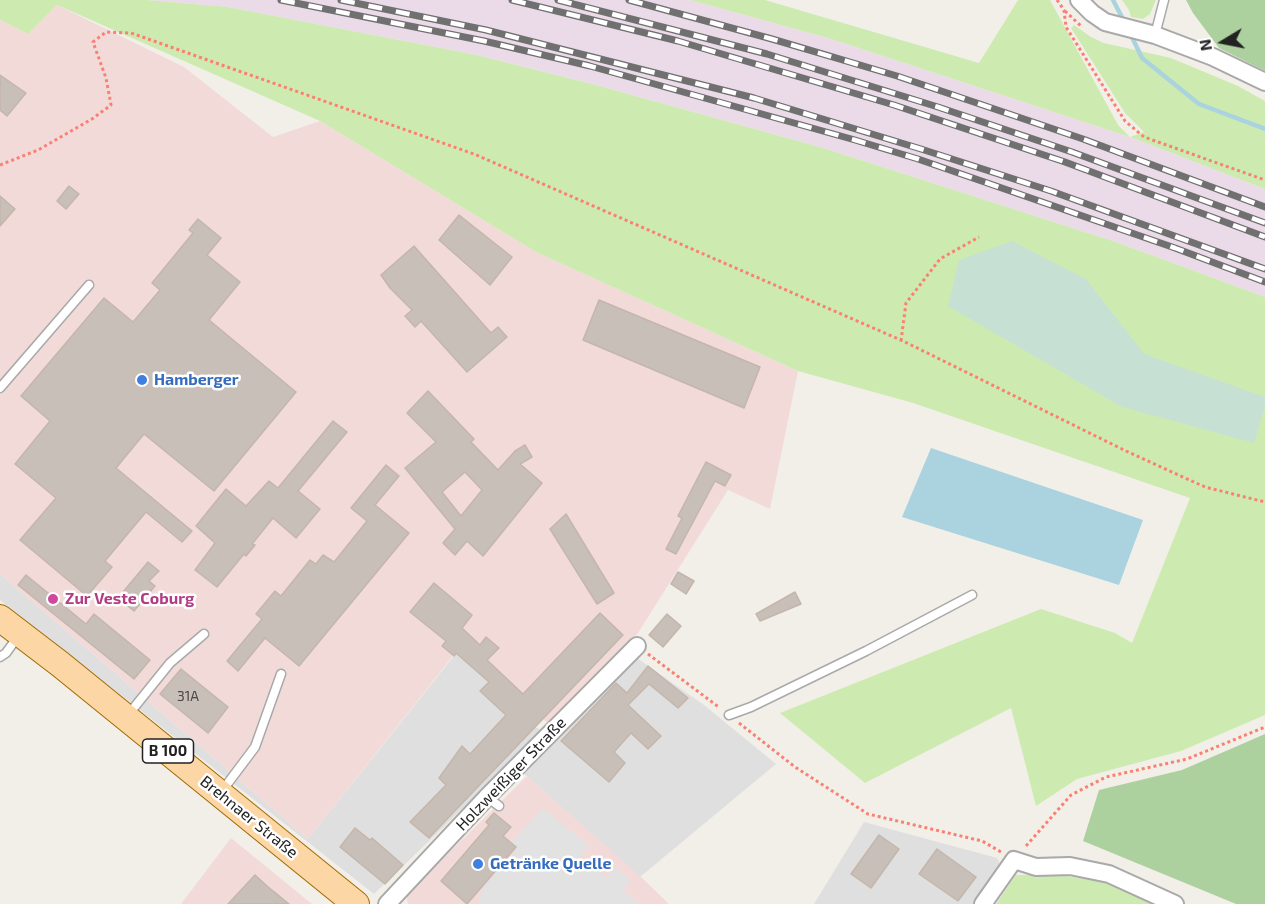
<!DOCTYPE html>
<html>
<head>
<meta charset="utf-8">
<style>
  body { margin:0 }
  #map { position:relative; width:1265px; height:904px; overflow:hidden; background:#f2efe9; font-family:"Exo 2",sans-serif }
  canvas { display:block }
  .north { position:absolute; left:1193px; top:12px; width:60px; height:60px; -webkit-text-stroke:4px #fff; paint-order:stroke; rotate:260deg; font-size:16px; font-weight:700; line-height:24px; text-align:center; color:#222 }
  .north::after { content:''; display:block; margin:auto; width:21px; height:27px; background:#222; clip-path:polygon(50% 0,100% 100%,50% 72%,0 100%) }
</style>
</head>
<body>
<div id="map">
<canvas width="1265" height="904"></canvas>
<div class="north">N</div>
</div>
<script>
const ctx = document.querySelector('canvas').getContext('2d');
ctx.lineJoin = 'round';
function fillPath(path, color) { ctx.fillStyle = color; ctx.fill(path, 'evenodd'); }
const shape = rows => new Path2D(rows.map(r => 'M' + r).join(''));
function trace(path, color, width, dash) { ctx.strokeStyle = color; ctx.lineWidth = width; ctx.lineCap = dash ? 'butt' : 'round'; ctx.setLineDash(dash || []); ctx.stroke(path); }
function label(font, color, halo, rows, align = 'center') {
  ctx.font = font + ' "Exo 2",sans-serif'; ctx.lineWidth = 5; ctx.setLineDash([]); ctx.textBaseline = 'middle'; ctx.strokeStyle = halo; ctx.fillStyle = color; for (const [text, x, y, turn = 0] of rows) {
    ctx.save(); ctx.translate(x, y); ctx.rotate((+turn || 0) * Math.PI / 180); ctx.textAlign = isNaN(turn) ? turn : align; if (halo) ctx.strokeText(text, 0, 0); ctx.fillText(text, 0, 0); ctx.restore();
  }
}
const residential = shape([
  [0,574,308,839,457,652,535,727,557,737,625,666,637,658,704,705,776,764,640,877,511,762,374,894,0,600],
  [864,822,997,858,1000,864,973,904,814,904]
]);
const commercial = shape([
  [57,5,184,67,273,137,320,121,536,252,798,371,770,509,728,490,638,633,549,724,456,652,308,839,0,574,0,20,28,34],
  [527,776,641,877,669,904,408,904,406,895],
  [231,838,312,904,181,904]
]);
const industrial = shape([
  [147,0,690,0,828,38,1130,137,1265,189,1265,297,1116,242,820,147,592,84,477,55,228,7]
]);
const grass = shape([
  [0,0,147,0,228,7,477,55,592,84,820,147,1116,242,1265,297,1265,715,1181,751,1077,779,1036,806,1011,708,865,783,780,713,1041,609,1115,633,1132,643,1190,498,913,403,798,371,536,252,320,121,57,5,28,34,0,20],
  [690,0,765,0,979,63,1018,0,1050,0,1118,125,1130,137,1144,132,1125,113,1071,28,1074,25,1091,37,1104,43,1171,58,1238,86,1265,101,1265,189,1130,137,828,38],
  [1122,0,1156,0,1150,14,1143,19,1131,17,1129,10],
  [1016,875,1057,875,1101,881,1153,901,1153,904,996,904]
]);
const forest = shape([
  [1186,0,1265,0,1265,71,1219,48,1193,13],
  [1265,734,1265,904,1236,904,1083,841,1099,790,1182,770]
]);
const wetland = shape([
  [1012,241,1086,279,1144,354,1265,397,1265,406,1254,443,1122,407,948,306,959,260]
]);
const parking = shape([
  [543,808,589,846,580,856,607,878,615,867,631,880,623,890,639,904,479,904,483,888,517,848,512,842]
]);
const water = shape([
  [931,448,1143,520,1119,585,902,517]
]);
const stream = shape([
  [1113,0,1125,23],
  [1130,33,1142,58,1199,104,1265,129]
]);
const building = shape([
  [0,75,26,93,7,116,0,110,0,75],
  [69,186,79,194,66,209,57,201,69,186],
  [0,196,15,209,0,226,0,196],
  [459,215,512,257,490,285,439,240,459,215],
  [198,219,221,238,207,255,240,282,209,320,296,392,214,491,144,434,116,468,192,531,182,542,146,512,105,561,112,567,87,596,20,540,56,498,15,464,50,421,21,396,104,298,133,322,160,290,152,283,193,233,189,230,198,219],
  [414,246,491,333,498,327,507,337,467,372,421,321,415,327,405,316,412,310,390,288,381,275,414,246],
  [599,300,760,367,744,408,583,340,599,300],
  [428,391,474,439,471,442,498,470,515,451,525,445,532,457,520,464,542,483,483,556,467,541,455,555,443,543,455,529,405,468,436,442,407,413,428,391],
  [465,472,482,490,461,516,442,492,465,472],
  [333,421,347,432,298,491,320,509,296,538,273,518,252,544,255,545,246,556,244,554,217,587,195,570,215,543,196,526,226,489,246,506,269,481,278,488,333,421],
  [706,462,731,475,725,486,715,481,676,554,666,549,682,518,678,516,706,462],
  [386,465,399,476,375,505,409,533,299,666,265,638,238,671,227,661,262,619,256,614,275,591,281,596,310,560,316,564,323,555,334,562,367,521,351,508,386,465],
  [566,514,614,593,597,604,550,529,566,514],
  [148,562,159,571,149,581,155,586,134,611,118,598,148,562],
  [678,572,694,581,686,594,671,584,678,572],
  [26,575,86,624,94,614,150,660,134,679,18,585,26,575],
  [434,583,472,615,462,628,480,645,486,637,499,648,487,660,523,694,600,613,623,635,429,838,410,822,446,785,439,778,462,746,470,754,506,715,480,691,489,682,456,653,454,656,442,646,446,641,410,612,434,583],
  [795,592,801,604,760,621,756,614,795,592],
  [667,614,681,626,663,647,649,635,667,614],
  [648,666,688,698,678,708,649,684,628,705,661,736,648,749,631,733,614,752,625,763,609,782,561,741,616,683,627,693,648,666],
  [181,669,228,707,208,733,160,694,181,669],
  [494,813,511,827,503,836,516,847,467,904,441,881,489,825,486,822,494,813],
  [355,828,370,840,372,838,403,865,385,884,340,847,355,828],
  [879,835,899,849,871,888,851,874,879,835],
  [937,849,976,877,958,901,919,874,937,849],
  [255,875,267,886,289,904,228,904,255,875]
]);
const path = shape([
  [1057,0,1064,10,1066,27,1125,121,1144,137,1265,180],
  [1065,11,1082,27],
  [0,165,38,150,92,119,111,105,106,78,93,42,106,32,131,33,474,154,903,341,1126,451,1205,487,1265,502],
  [901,341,906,303,940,259,979,237],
  [648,654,720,708],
  [739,723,795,767,868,814,982,841,1001,852],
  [1026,846,1071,795,1106,777,1187,759,1265,727]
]);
const service = shape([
  [1155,35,1164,0],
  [0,388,89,285],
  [0,657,6,653,19,635],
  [128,715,170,663,204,634],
  [729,715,751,707,866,651,972,595],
  [222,791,255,747,281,674],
  [487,797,499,806]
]);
const minor = shape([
  [1079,0,1092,13,1105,22,1155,35,1213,57,1265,82],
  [387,904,487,797,637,646],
  [983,904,1014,860,1036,867,1070,866,1109,874,1175,904]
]);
const primary = shape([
  [0,618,60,664,356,904]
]);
const rail = shape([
  [281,0,484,41,590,66,855,140,918,159,1175,248,1265,282],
  [341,0,486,30,754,98,921,149,1051,191,1265,269],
  [512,0,678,41,894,105,1065,162,1265,237],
  [558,0,767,54,938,107,1072,152,1265,223],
  [629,0,772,39,897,76,1083,139,1265,207]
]);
const markers = [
  [142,380,6,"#3f7fe0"],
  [53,599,6,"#d1479c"],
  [478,864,6,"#3f7fe0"]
];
const numberNames = [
  ["31A",188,696]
];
const shields = [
  [168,751,51]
];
const shieldNames = [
  ["B 100",168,751]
];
const shopNames = [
  ["Hamberger",154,380],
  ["Getränke Quelle",490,864]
];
const hotelNames = [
  ["Zur Veste Coburg",65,599]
];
const streetNames = [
  ["Holzweißiger Straße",511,774,-46],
  ["Brehnaer Straße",249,817,39]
];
fillPath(residential, '#e0dfdf');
fillPath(commercial, '#f2dad9');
fillPath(industrial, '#ebdbe8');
fillPath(grass, '#cdebb0');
fillPath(forest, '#add19e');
fillPath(wetland, '#c6e0d4');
fillPath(parking, '#e2e2e2');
fillPath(water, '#aad3df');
trace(stream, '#aad3df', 4.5);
fillPath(building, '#c7bfb8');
trace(building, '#c4b6ab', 1.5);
trace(service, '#a9a9a9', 11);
trace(minor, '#a9a9a9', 20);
trace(primary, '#a06b00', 28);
trace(path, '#fa8072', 3, [3, 3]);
trace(service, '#fff', 8);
trace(minor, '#fff', 16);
trace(primary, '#fcd6a4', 26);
trace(rail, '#707070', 7);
trace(rail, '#fff', 4.5, [14]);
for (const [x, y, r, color] of markers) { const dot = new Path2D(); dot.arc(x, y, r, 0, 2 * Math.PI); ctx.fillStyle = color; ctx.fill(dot); trace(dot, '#fff', 2); }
label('14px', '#4b4948', null, numberNames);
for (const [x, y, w] of shields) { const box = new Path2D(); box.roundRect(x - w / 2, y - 12, w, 24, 4.5); ctx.fillStyle = '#fff'; ctx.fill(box); trace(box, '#222', 1.5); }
label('bold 15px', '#222', null, shieldNames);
label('bold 16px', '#366cbe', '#fff', shopNames, 'left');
label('bold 16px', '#b23c85', '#fff', hotelNames, 'left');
label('16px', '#222', '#fff', streetNames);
</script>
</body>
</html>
